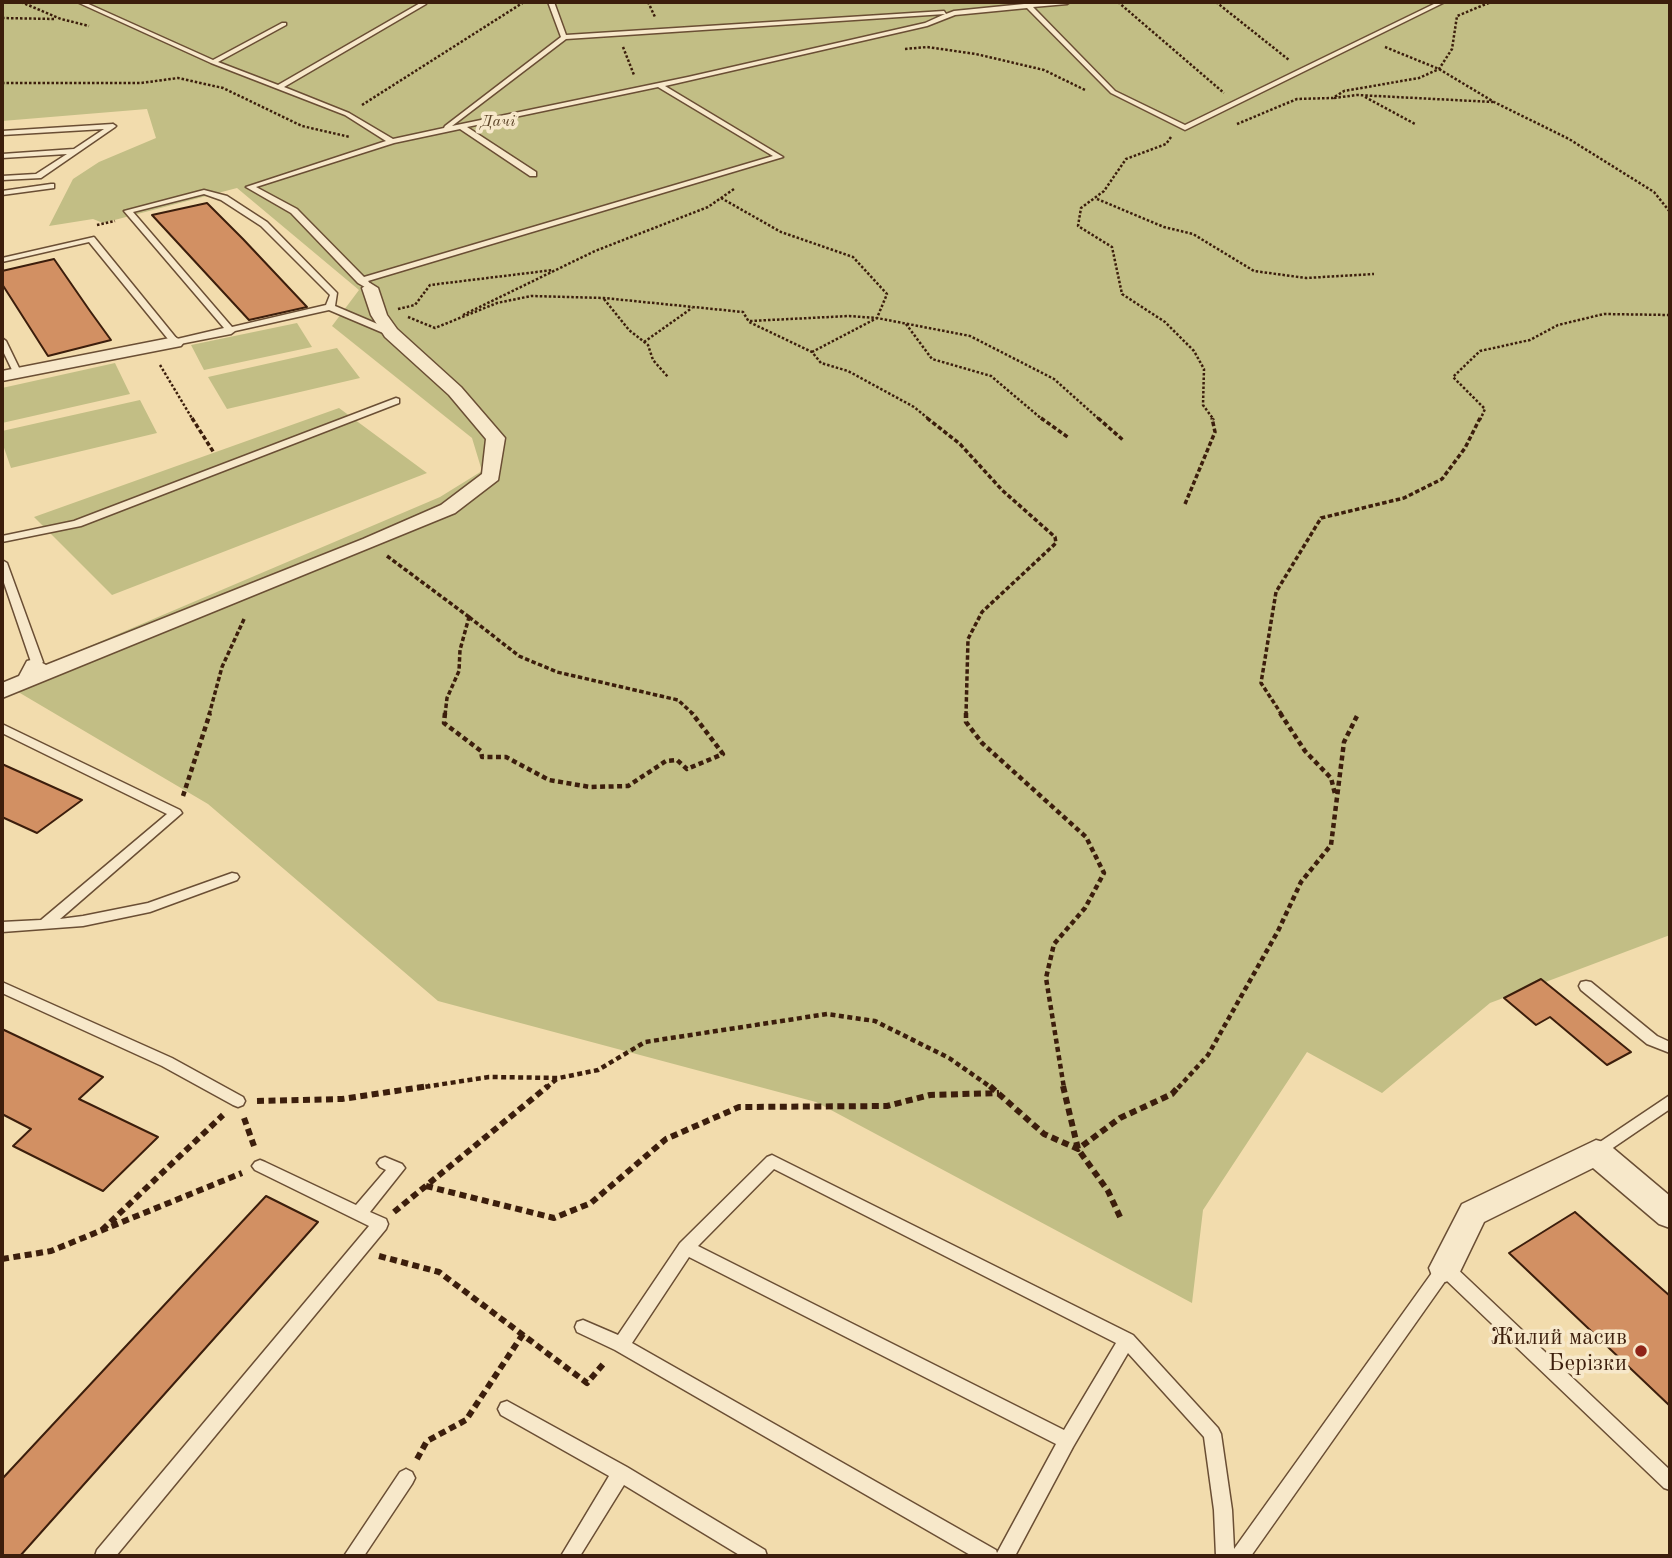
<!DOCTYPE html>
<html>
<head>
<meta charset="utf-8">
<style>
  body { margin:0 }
  #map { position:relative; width:1672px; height:1558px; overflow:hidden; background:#f2dcad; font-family:"Old Standard TT",serif }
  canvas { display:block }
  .frame { position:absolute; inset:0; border:4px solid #3c1e0c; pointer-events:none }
</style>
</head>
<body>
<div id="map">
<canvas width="1672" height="1558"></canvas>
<div class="frame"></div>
</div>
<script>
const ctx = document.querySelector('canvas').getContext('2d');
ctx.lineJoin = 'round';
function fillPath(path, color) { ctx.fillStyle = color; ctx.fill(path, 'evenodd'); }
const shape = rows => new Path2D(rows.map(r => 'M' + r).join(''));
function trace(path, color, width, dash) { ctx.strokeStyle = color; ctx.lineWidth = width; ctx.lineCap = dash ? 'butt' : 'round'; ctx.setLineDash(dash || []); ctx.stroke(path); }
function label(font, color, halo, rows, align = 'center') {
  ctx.font = font + ' "Old Standard TT",serif'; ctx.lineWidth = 7; ctx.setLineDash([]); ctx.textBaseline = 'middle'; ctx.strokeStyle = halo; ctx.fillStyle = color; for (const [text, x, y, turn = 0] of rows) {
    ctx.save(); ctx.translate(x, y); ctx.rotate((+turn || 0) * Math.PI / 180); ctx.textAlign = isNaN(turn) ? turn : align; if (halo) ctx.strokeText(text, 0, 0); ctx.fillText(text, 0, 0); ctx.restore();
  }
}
const green = shape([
  [2,2,1670,2,1670,935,1490,1003,1382,1093,1307,1052,1203,1210,1192,1303,816,1102,438,1001,208,804,3,683,440,497,482,471,472,438,332,326,359,290,237,188,103,223,93,219,49,226,73,179,99,162,156,138,147,109,2,121],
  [297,323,312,347,204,370,191,345],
  [337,348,360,378,227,409,208,377],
  [115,363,130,394,2,423,2,388],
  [140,400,157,433,11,468,2,442,2,431],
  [339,408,427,473,112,595,34,517]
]);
const building = shape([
  [207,203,243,239,307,307,249,320,152,215,207,203],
  [54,259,90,311,111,340,48,356,2,284,2,271,54,259],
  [2,764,82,800,37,833,2,817,2,764],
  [1541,979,1631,1052,1607,1065,1550,1017,1536,1025,1504,998,1541,979],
  [2,1029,103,1077,79,1099,158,1137,103,1191,13,1146,31,1129,2,1114,2,1029],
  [266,1196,318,1222,20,1556,2,1556,2,1479,266,1196],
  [1575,1212,1670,1296,1670,1406,1509,1253,1575,1212]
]);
const pathFar3 = shape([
  [21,2,61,19,89,26],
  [648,2,655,17],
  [1118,2,1224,93],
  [1216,2,1289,60],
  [2,18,56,19],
  [623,47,634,75],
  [1385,47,1439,69,1494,102,1569,139,1654,192,1670,212],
  [905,49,927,47,976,54,1044,70,1085,90],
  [2,83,141,83,178,78,223,88,302,126,350,137],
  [1365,97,1415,124],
  [1334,98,1357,95,1493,102],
  [362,105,524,2],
  [1237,124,1297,99,1333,98,1344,91,1419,78,1439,69,1452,49,1457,16,1491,2],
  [1171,137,1166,144,1126,159,1104,191,1081,208,1078,226,1112,247,1122,294,1165,322,1194,351,1204,369,1203,405,1214,420],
  [721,198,781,232,853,257,887,294,877,318,812,352],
  [1097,199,1164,227,1193,234,1254,271,1306,278,1374,274],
  [97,225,115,221],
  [604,299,629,330,648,345,653,360,668,377],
  [398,309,415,305,430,285,553,270],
  [463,315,595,251,708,207,734,189],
  [408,317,435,328,497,303,531,296,604,298,743,312,749,322,812,352,821,363,848,371,914,407,930,420],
  [750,321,849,316,877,318,970,336,1054,379,1100,420],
  [906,324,932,359,991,376,1043,420],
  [644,342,692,308],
  [160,365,193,420],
  [1480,420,1485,409,1453,377,1480,351,1530,340,1558,325,1604,314,1670,315]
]);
const pathFar2 = shape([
  [192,418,214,453],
  [927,418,960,444,1002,490,1055,537,1056,543,982,612,968,639,966,715],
  [1041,418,1069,438],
  [1098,418,1123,440],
  [1185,504,1215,432,1212,418],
  [387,556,469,617],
  [469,617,519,656,557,672,678,700,694,715],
  [209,715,222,667,245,617],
  [445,715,447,698,459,671,460,650,469,617],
  [1282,715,1261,683,1276,592,1321,518,1404,498,1442,479,1465,448,1480,418]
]);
const pathFar1 = shape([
  [445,713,444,723,481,751,482,757,506,757,549,780,590,787,628,786,666,761,677,760,687,769,723,754,692,713],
  [966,713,966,722,982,743,1086,837,1104,873,1085,908,1054,944,1046,978,1064,1088],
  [1280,713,1305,751,1331,778,1335,794],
  [183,796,210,713],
  [417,1088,489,1077,559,1078,598,1070,645,1042,827,1014,875,1021,949,1058,992,1088],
  [546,1088,558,1078],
  [1178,1088,1208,1055,1278,931,1301,882,1331,845,1344,742,1358,714]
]);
const path = shape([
  [990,1086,1044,1134,1078,1149,1120,1118,1172,1094,1179,1086],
  [1063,1086,1078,1149,1108,1191,1121,1219],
  [257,1101,342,1099,429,1086],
  [244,1118,254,1146],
  [426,1186,554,1218,591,1203,666,1139,739,1107,887,1106,930,1095,999,1093],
  [394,1212,548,1086],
  [102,1230,223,1115],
  [379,1256,439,1272,587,1383,605,1362],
  [2,1259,51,1251,242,1173],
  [417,1459,427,1441,466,1420,523,1334]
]);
const service = shape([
  [77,2,84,2,213,60,282,23,286,23,286,25,218,62,278,85,422,2,426,2,426,4,284,87,349,113,393,139,444,128,445,126,561,37,548,2,554,2,566,35,944,11,946,14,954,11,1024,4,1022,2,1030,4,1070,2,1067,4,1033,7,1115,91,1185,125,1438,2,1445,2,1185,130,1111,93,1027,8,955,15,927,26,665,86,783,157,368,281,374,288,370,290,358,283,291,213,246,187,386,141,345,115,211,63,77,2],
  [945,14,925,23,688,77,452,126,566,39,945,14],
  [658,87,773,156,364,277,297,209,256,187,394,143,460,129,530,176,536,176,536,172,467,127,658,87],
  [113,124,116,126,115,127,41,178,2,180,2,176,36,174,67,154,2,158,2,154,74,149,104,129,2,135,2,131,113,124],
  [51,184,54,184,54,188,2,195,2,191,51,184],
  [204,190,227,196,267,222,337,293,335,306,394,331,394,335,388,335,329,310,235,331,231,334,175,345,172,344,89,242,2,262,2,258,94,237,177,339,224,328,124,211,204,190],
  [204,194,221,200,261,226,330,295,326,305,232,327,133,212,204,194],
  [2,338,6,341,22,374,21,376,14,374,2,349,2,338],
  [396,398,399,399,399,403,81,526,2,542,2,536,74,521,396,398],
  [2,560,7,563,43,662,41,664,37,665,31,662,2,577,2,560],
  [2,724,180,810,182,813,60,919,83,916,148,903,232,873,237,874,239,877,237,880,150,912,83,926,2,932,2,922,41,920,167,814,2,733,2,724],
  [1586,981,1591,982,1657,1036,1670,1042,1670,1053,1647,1044,1581,990,1579,986,1581,982,1586,981],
  [2,982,172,1058,243,1097,245,1101,243,1105,238,1107,233,1105,162,1066,2,993,2,982],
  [1670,1095,1670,1109,1601,1156,1596,1158,1591,1156,1588,1152,1591,1148,1670,1095],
  [772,1155,1133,1335,1218,1428,1221,1434,1232,1510,1234,1549,1439,1263,1445,1261,1451,1263,1670,1470,1670,1490,1664,1488,1446,1280,1251,1556,1216,1556,1214,1510,1204,1437,1128,1353,1073,1447,1015,1556,972,1556,615,1350,577,1332,575,1327,577,1322,583,1320,618,1335,680,1243,767,1157,772,1155],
  [774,1169,1116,1343,1064,1430,698,1246,774,1169],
  [689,1257,1056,1444,997,1553,996,1550,632,1343,689,1257],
  [385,1157,402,1164,405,1168,370,1212,386,1219,388,1224,386,1229,116,1556,95,1556,97,1550,369,1226,255,1170,252,1166,255,1162,260,1160,265,1162,356,1205,386,1170,380,1167,377,1163,380,1159,385,1157],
  [507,1401,627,1467,765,1550,767,1556,741,1556,624,1485,580,1556,561,1556,609,1476,501,1415,498,1409,501,1403,507,1401],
  [406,1469,412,1472,415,1478,412,1484,364,1556,344,1556,400,1472,406,1469]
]);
const minor = shape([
  [370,283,378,288,387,315,397,329,461,387,505,438,498,480,455,513,2,698,2,683,19,676,27,661,35,659,46,665,363,539,441,505,482,474,486,439,449,395,385,337,371,315,362,288,370,283],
  [175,337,184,342,181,346,2,381,2,371,175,337],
  [1596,1140,1607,1143,1670,1196,1670,1228,1659,1224,1593,1168,1484,1222,1457,1278,1445,1282,1433,1278,1429,1268,1462,1204,1596,1140]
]);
const markers = [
  [1641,1351,7,"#8f2418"]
];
const farParknames = [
  ["Дачі",498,122]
];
const nearPoinames = [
  ["Жилий масив",1627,1338],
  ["Берізки",1627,1364]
];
fillPath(green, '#c2be85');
fillPath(building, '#d29063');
trace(building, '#3c1e0c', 2);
trace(service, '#6a4e34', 3);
trace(minor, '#6a4e34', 3);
trace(pathFar3, '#3c1e0c', 2.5, [2.5, 2]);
trace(pathFar2, '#3c1e0c', 3.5, [4.5, 2.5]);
trace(pathFar1, '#3c1e0c', 4.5, [5, 3.5]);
trace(path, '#3c1e0c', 6, [7, 4.5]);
fillPath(service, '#f7e8ca');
fillPath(minor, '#f7e8ca');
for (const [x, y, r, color] of markers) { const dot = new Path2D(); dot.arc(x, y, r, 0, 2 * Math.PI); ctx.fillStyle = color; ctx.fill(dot); trace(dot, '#f7e8ca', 2.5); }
label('italic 16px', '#5e462a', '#f7e8ca', farParknames);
label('23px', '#3c1e0c', '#f7e8ca', nearPoinames, 'right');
</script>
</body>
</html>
